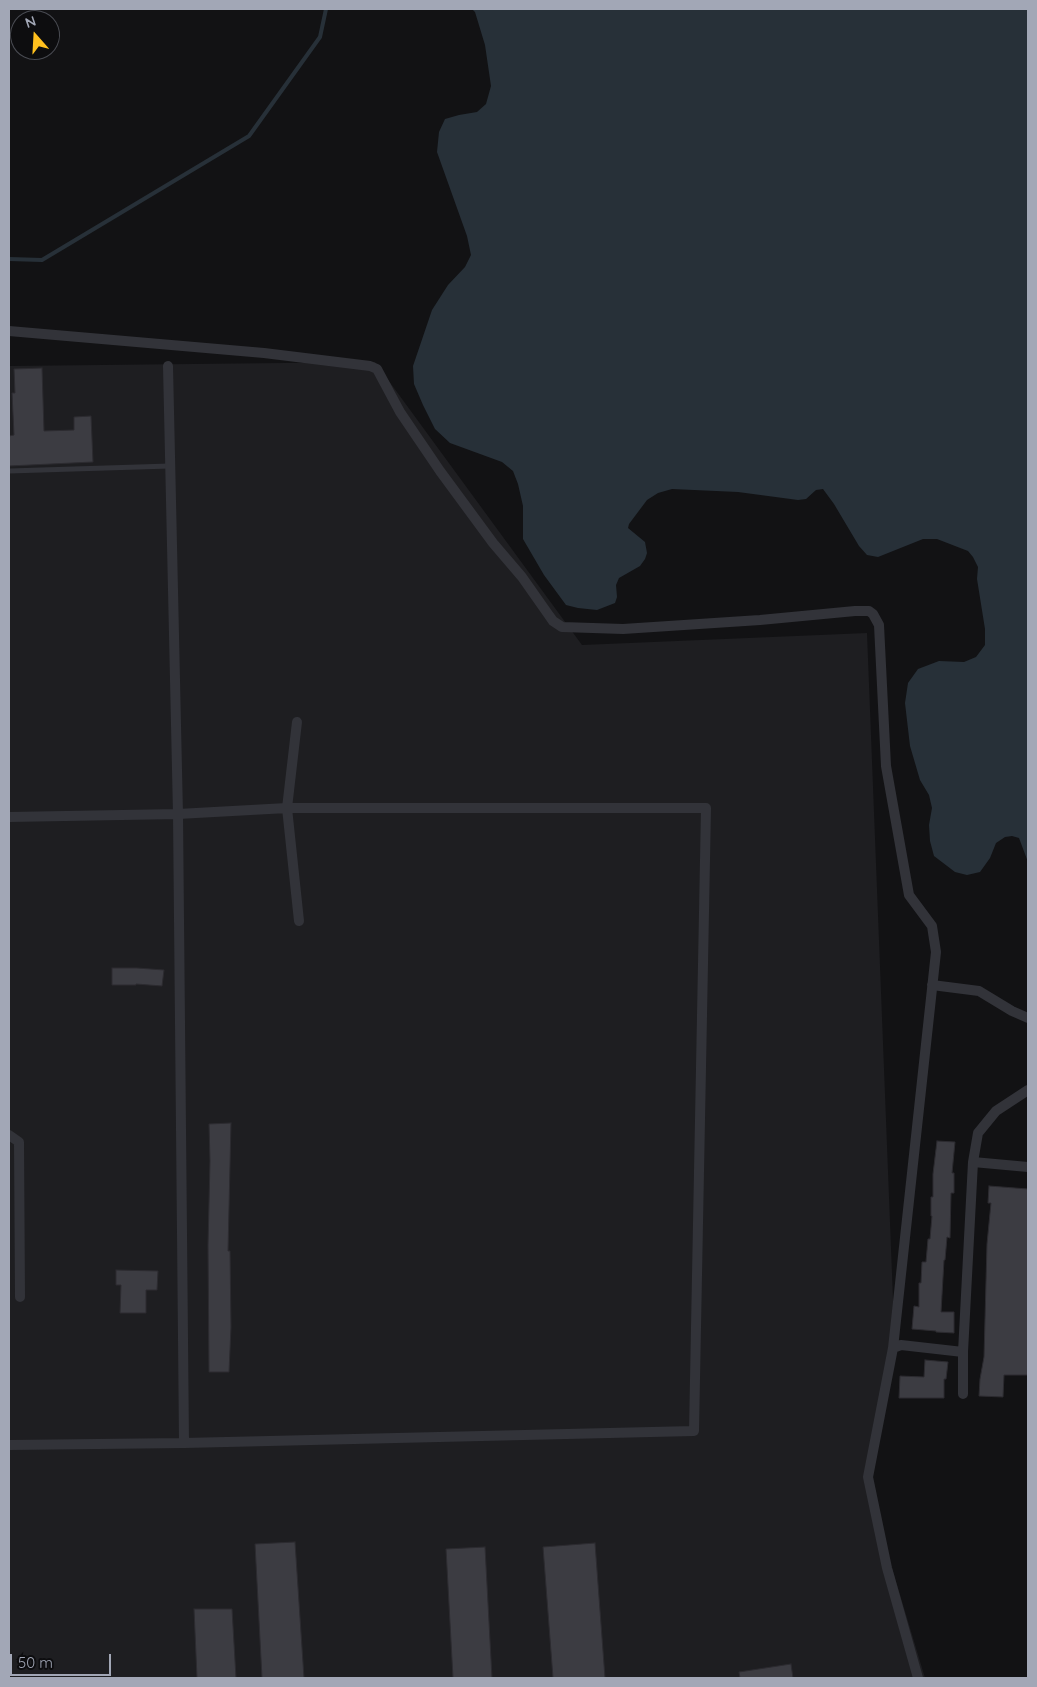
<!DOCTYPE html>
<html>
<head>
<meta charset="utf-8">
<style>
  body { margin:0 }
  #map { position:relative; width:1037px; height:1687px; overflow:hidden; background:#121214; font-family:Quicksand,sans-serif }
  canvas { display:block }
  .frame { position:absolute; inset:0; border:10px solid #a2a7b6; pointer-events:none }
  .north { position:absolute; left:10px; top:10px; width:50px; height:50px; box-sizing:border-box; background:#0d0d0f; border:1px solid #494b52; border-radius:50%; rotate:341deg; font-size:14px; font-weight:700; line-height:20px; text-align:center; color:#a2a7b6 }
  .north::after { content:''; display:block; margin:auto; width:18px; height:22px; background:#ffc01e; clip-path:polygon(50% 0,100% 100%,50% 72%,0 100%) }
  .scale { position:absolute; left:10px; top:1654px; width:101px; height:22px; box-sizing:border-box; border:2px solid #a2a7b6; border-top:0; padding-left:6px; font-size:15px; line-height:18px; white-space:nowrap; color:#a2a7b6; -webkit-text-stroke:4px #0d0d0f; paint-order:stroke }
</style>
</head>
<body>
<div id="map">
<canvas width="1037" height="1687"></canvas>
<div class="frame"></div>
<div class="north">N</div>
<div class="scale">50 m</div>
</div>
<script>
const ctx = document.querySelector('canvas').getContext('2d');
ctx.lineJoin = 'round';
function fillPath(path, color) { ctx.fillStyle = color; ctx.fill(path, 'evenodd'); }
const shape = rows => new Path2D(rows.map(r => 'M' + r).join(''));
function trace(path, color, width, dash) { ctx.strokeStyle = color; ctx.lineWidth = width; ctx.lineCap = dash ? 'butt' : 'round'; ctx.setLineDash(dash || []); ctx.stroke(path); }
const built = shape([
  [375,362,582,645,867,633,894,1325,865,1478,925,1678,9,1678,9,366]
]);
const water = shape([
  [472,9,1028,9,1028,862,1019,838,1012,836,1005,837,996,843,990,858,980,872,967,875,955,872,934,856,930,841,929,825,932,808,929,795,920,780,910,746,905,703,908,683,918,669,939,661,964,662,976,657,985,645,985,629,977,579,978,567,973,557,968,551,937,539,923,539,878,557,867,555,859,546,834,504,823,489,816,490,806,499,798,500,738,492,672,489,658,493,647,500,629,524,628,528,645,542,647,553,645,559,640,566,619,578,616,585,617,597,615,603,597,610,578,608,566,605,544,575,523,539,523,506,518,484,513,471,502,462,450,443,435,429,423,405,414,384,413,366,432,310,448,285,465,267,471,255,467,236,437,152,439,132,445,119,459,115,477,112,486,104,491,86,485,45,475,12]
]);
const stream = shape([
  [9,259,42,260,249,136,320,37,326,9]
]);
const building = shape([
  [42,368,44,431,74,430,74,417,91,416,93,462,9,466,9,436,14,435,12,393,15,393,14,369,42,368],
  [112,968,137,968,164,970,162,986,136,984,136,985,112,985,112,968],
  [231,1123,228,1251,230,1251,231,1327,229,1372,209,1372,208,1245,210,1161,209,1124,231,1123],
  [937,1141,955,1142,952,1173,954,1173,954,1193,951,1193,950,1238,947,1237,945,1260,944,1260,941,1312,954,1312,954,1333,936,1332,936,1331,912,1329,914,1306,919,1307,919,1283,921,1283,922,1262,926,1262,928,1239,930,1239,932,1216,931,1216,931,1197,933,1197,933,1174,937,1141],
  [989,1186,1028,1189,1028,1375,1004,1375,1003,1397,979,1396,980,1379,984,1357,987,1244,991,1203,988,1203,989,1186],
  [116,1270,158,1271,157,1290,146,1290,146,1313,120,1313,121,1285,116,1285,116,1270],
  [925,1360,948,1362,946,1379,944,1379,944,1398,899,1398,900,1376,924,1377,925,1360],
  [295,1542,304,1678,262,1678,255,1544,295,1542],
  [595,1543,605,1678,553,1678,543,1547,595,1543],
  [485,1547,492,1678,453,1678,446,1549,485,1547],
  [194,1609,232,1609,236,1678,197,1678,194,1609],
  [791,1664,793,1678,740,1678,739,1672,791,1664]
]);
const service = shape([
  [9,471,170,466]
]);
const minor = shape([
  [9,331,264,353,370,366,377,369,400,412,440,471,493,543,522,577,548,614,553,621,562,627,623,629,760,620,855,611,869,611,873,614,879,625,886,766,909,895,932,926,936,952,893,1348],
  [168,366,178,814,184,1443],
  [297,722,287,808,299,921],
  [9,817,178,814,287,808,706,808,694,1431,184,1443,9,1445],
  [932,985,979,991,1012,1011,1028,1018],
  [9,1135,19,1142,20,1297],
  [973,1162,1028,1167],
  [963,1394,963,1352,973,1162,978,1133,996,1111,1028,1090],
  [918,1678,887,1568,868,1477,893,1348,901,1345,963,1352]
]);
fillPath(built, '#1e1e21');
fillPath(water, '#273038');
trace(stream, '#273038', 4);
fillPath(building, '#3c3c42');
trace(building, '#2c2b30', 1);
trace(service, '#323339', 5);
trace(minor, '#323339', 10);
</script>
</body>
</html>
